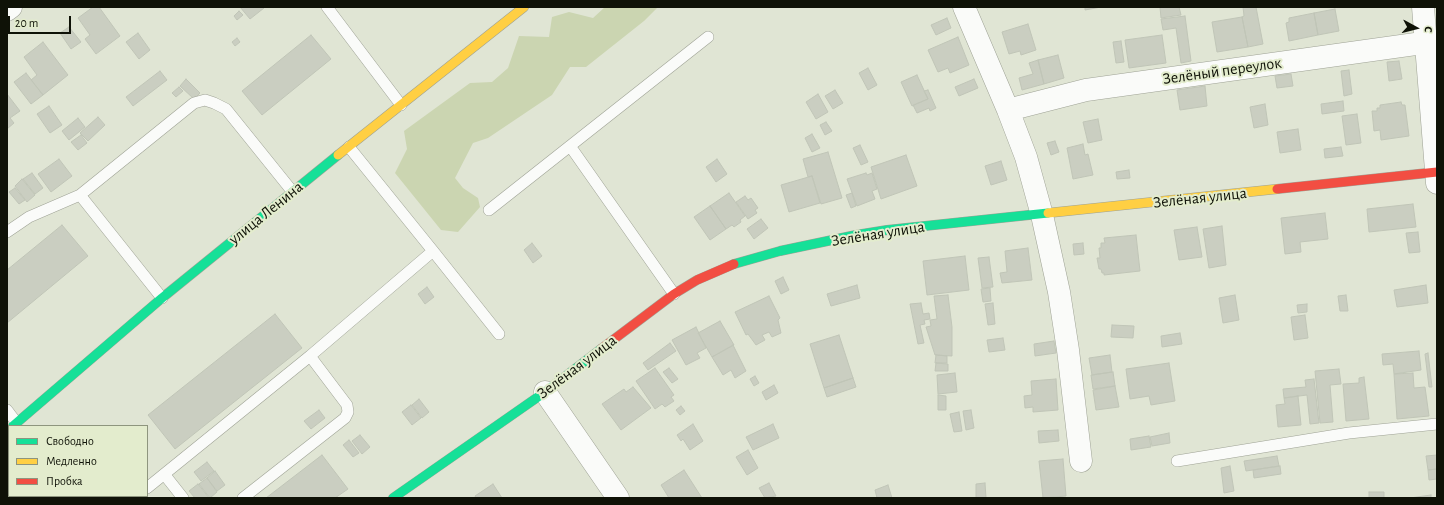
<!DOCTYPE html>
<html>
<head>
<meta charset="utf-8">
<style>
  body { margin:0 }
  #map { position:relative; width:1444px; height:505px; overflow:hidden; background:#e0e5d4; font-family:"Alegreya Sans",sans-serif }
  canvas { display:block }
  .frame { position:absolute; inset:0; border:8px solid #0f1207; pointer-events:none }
  .legend { position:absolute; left:8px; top:425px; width:140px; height:72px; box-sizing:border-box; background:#e3eccd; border:1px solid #8e957e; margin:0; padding:5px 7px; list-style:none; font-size:12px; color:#0f1207 }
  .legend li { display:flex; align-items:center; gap:8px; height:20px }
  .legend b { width:20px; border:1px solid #8e957e }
  .north { position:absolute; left:1396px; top:8px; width:40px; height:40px; -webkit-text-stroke:3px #e3eccd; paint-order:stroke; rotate:97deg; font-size:11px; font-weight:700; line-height:16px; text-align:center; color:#0f1207 }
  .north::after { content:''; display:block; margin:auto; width:14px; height:18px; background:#0f1207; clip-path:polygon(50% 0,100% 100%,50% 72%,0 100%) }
  .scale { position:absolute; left:8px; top:16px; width:63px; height:18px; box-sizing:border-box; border:2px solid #0f1207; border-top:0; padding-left:5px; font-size:12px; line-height:14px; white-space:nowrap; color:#0f1207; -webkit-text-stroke:3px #e3eccd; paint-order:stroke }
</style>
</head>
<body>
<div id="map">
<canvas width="1444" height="505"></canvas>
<div class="frame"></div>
<ul class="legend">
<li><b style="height:5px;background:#16e098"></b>Свободно</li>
<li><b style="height:5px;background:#ffcf43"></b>Медленно</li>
<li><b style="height:5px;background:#f24e42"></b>Пробка</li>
</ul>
<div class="north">С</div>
<div class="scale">20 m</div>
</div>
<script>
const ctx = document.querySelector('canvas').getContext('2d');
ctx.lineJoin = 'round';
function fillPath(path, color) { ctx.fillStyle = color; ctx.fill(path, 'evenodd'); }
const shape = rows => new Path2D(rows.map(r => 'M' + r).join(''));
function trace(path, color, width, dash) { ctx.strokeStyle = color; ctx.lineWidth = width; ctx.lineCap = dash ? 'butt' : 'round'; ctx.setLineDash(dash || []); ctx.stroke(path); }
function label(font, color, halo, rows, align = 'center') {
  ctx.font = font + ' "Alegreya Sans",sans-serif'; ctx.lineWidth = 4; ctx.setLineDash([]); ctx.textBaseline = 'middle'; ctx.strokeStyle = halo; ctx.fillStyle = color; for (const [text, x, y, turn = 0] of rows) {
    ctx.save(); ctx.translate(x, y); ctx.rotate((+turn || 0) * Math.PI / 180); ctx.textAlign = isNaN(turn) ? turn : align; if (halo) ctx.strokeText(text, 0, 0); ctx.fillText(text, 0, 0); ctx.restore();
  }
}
const green = shape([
  [605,7,658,7,644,21,586,67,570,67,552,95,488,138,473,143,455,178,463,188,478,198,480,207,458,232,441,230,395,173,407,149,404,131,470,83,492,82,508,68,519,36,549,37,552,17,569,12,593,18]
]);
const building = shape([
  [93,7,99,7,120,36,96,54,85,39,90,35,78,18,93,7],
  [240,7,263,7,264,8,250,19,240,7],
  [1085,7,1101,7,1085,10,1085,7],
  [1160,7,1179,7,1181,15,1161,18,1160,7],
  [1243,7,1256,7,1263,44,1248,47,1242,17,1244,16,1243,7],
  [1335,9,1339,31,1318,35,1314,13,1335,9],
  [239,11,243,15,237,20,234,16,239,11],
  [1314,13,1318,35,1289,41,1286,23,1289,22,1289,18,1314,13],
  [1185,16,1191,61,1181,63,1176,28,1163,30,1161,19,1185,16],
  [1242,17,1248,47,1217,52,1212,22,1242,17],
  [947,18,951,28,936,35,931,25,947,18],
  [1028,24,1036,50,1021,55,1020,51,1009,54,1002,32,1028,24],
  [69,27,81,42,71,49,60,33,69,27],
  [138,33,150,50,139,59,126,42,138,33],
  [311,35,331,59,262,115,242,91,311,35],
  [1162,35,1166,63,1129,68,1125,40,1162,35],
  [958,37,969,65,950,73,948,68,938,72,928,50,958,37],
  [237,38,240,42,235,46,232,42,237,38],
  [1121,41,1124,62,1116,63,1113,42,1121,41],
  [43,42,68,75,43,95,31,80,37,75,24,57,43,42],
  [1058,55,1064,78,1044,84,1038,60,1058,55],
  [1038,60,1044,84,1022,90,1019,78,1033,74,1029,63,1038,60],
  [1399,61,1402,79,1389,81,1387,62,1399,61],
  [868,68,877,85,868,90,859,73,868,68],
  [1349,70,1352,94,1344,96,1341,71,1349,70],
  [160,71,167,80,133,106,126,97,160,71],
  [26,73,43,95,31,104,14,82,26,73],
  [1291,74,1293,86,1277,88,1275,76,1291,74],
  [917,75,928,99,912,106,901,82,917,75],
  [186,79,200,93,194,99,180,86,186,79],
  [974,79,978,88,959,96,955,87,974,79],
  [1205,86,1207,106,1180,110,1177,90,1205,86],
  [179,87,183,91,176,97,172,93,179,87],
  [835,90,843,103,833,109,825,96,835,90],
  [928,90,936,108,930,111,929,108,917,113,913,105,928,99,924,91,928,90],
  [7,94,20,111,10,118,14,123,7,129,7,94],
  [818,94,828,112,816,119,806,102,818,94],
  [1343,101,1344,111,1322,114,1321,104,1343,101],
  [1401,102,1402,105,1405,105,1409,136,1381,140,1380,130,1374,131,1372,111,1377,111,1377,108,1380,108,1380,105,1401,102],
  [1265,104,1268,125,1254,128,1250,107,1265,104],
  [49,106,62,125,50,133,37,114,49,106],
  [1357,114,1361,143,1346,145,1342,116,1357,114],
  [98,117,105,125,88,141,80,133,98,117],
  [78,118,85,127,69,140,62,131,78,118],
  [1098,119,1102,140,1088,143,1083,122,1098,119],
  [826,122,832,131,825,135,820,125,826,122],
  [1298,129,1301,150,1280,153,1277,132,1298,129],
  [812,134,820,148,812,152,805,138,812,134],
  [81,135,87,143,78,150,71,142,81,135],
  [1055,141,1059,152,1051,155,1047,143,1055,141],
  [1083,144,1085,155,1088,154,1093,175,1073,179,1067,148,1083,144],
  [860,145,868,162,861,165,853,148,860,145],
  [1341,147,1343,156,1325,158,1324,149,1341,147],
  [828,152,842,198,821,204,812,176,808,177,803,159,828,152],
  [906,155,917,186,881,199,871,167,906,155],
  [59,159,72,176,51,192,38,174,59,159],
  [717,159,727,174,716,182,706,167,717,159],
  [1001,161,1007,180,991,185,985,166,1001,161],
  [1129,170,1130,178,1117,179,1116,172,1129,170],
  [32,173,43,188,35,194,23,179,32,173],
  [866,173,867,175,872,173,877,189,872,191,875,199,857,206,847,179,866,173],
  [812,176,820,203,789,212,781,185,812,176],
  [22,179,35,195,27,202,15,186,22,179],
  [15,188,25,200,19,204,9,192,15,188],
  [729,193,745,216,740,220,741,222,734,227,732,225,726,229,710,206,729,193],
  [852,193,856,206,851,208,846,195,852,193],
  [745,196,748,200,751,198,758,208,755,210,757,213,748,219,736,202,745,196],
  [1413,204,1416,227,1369,232,1367,209,1413,204],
  [710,206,726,229,710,240,694,217,710,206],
  [1325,213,1328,239,1300,242,1301,252,1285,254,1281,218,1325,213],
  [761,219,768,228,754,239,747,229,761,219],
  [62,225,88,256,7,323,7,270,62,225],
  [1222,226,1226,265,1209,268,1203,229,1222,226],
  [1197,227,1202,257,1179,260,1174,230,1197,227],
  [1418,232,1420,252,1409,253,1406,233,1418,232],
  [1136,235,1140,271,1104,275,1104,273,1102,273,1101,269,1099,269,1097,258,1100,258,1099,248,1101,248,1101,243,1105,243,1104,238,1136,235],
  [532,243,542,256,533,263,524,250,532,243],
  [1083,243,1084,254,1074,255,1073,244,1083,243],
  [1028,248,1032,280,1002,283,1000,273,1007,272,1005,251,1028,248],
  [965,256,969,290,927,295,923,261,965,256],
  [989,257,993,287,982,288,978,258,989,257],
  [783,277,789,290,781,294,775,281,783,277],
  [857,285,860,298,831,306,827,294,857,285],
  [1426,285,1428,303,1397,307,1394,290,1426,285],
  [427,287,434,297,425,304,418,294,427,287],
  [990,288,991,301,983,302,981,289,990,288],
  [948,295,952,327,952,356,935,355,926,327,931,326,930,320,937,319,934,296,948,295],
  [1235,295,1239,320,1223,323,1219,298,1235,295],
  [1346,295,1348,311,1340,311,1338,296,1346,295],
  [769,296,780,318,778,320,781,333,772,337,769,332,762,335,765,340,756,345,748,334,746,335,735,312,769,296],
  [921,303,923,314,929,313,930,319,924,320,925,324,920,325,924,343,918,344,910,304,921,303],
  [993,303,995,324,988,325,985,304,993,303],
  [1307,304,1307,312,1298,313,1297,305,1307,304],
  [275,314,302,348,175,449,148,415,275,314],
  [1305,315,1308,338,1294,340,1291,317,1305,315],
  [720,321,734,345,712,357,698,333,720,321],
  [1112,325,1134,326,1133,338,1111,337,1112,325],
  [696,327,706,348,697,353,700,358,686,365,672,340,696,327],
  [1180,333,1182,344,1162,347,1161,336,1180,333],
  [839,335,853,378,824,388,810,344,839,335],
  [1003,338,1005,350,989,352,987,340,1003,338],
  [1054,341,1056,353,1035,356,1034,344,1054,341],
  [670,343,676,351,648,370,643,363,670,343],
  [733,345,746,371,735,378,731,370,723,375,712,357,733,345],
  [1419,351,1421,370,1394,374,1393,364,1383,365,1382,354,1419,351],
  [1428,353,1432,387,1429,387,1425,354,1428,353],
  [936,355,947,356,947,363,935,363,936,355],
  [1110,355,1112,372,1092,375,1089,358,1110,355],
  [936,363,948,364,948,371,935,371,936,363],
  [1169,363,1175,401,1151,405,1149,396,1130,399,1126,369,1169,363],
  [655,368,674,395,671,397,674,401,665,407,662,404,655,409,636,381,655,368],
  [669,368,678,379,672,383,663,372,669,368],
  [1339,369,1341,384,1330,385,1333,422,1320,423,1315,371,1339,369],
  [1113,372,1115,386,1093,389,1091,375,1113,372],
  [955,373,957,392,938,394,937,375,955,373],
  [1413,373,1414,388,1425,387,1429,416,1397,419,1394,374,1413,373],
  [755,376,759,383,754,386,750,379,755,376],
  [1364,377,1369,419,1346,421,1343,384,1359,383,1359,378,1364,377],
  [853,378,856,387,827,397,824,388,853,378],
  [1056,379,1058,410,1033,412,1033,407,1025,408,1024,396,1032,395,1031,381,1056,379],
  [1314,379,1319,423,1310,424,1307,395,1284,398,1283,389,1306,387,1305,380,1314,379],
  [774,385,778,393,766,400,762,392,774,385],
  [1115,386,1119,407,1096,410,1093,390,1115,386],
  [633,387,651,408,621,430,602,404,624,389,626,392,633,387],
  [938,395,946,396,946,410,938,410,938,395],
  [1298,396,1301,425,1278,427,1276,405,1285,404,1284,398,1298,396],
  [419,399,429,412,422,418,412,405,419,399],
  [411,405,421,418,412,425,402,412,411,405],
  [681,406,685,411,680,415,676,410,681,406],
  [319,410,325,418,311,429,304,421,319,410],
  [971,410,974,428,966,430,963,411,971,410],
  [959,412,962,431,954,432,950,414,959,412],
  [693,424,703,441,690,450,683,439,681,441,677,435,693,424],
  [773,424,779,438,753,450,746,437,773,424],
  [1058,430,1059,441,1039,443,1038,431,1058,430],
  [1169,433,1170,443,1152,446,1150,437,1169,433],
  [360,435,370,447,362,454,352,441,360,435],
  [1149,436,1151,447,1131,450,1130,439,1149,436],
  [349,440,359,453,353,457,343,445,349,440],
  [748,450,758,468,747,475,736,457,748,450],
  [322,455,348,489,335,498,266,498,322,455],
  [1437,455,1437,469,1428,470,1426,456,1437,455],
  [1277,456,1279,466,1246,471,1244,461,1277,456],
  [1063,459,1066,496,1043,498,1039,461,1063,459],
  [207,462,214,471,201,481,194,472,207,462],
  [1230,466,1234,491,1224,493,1221,468,1230,466],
  [1280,466,1281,474,1254,478,1253,470,1280,466],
  [1437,469,1437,479,1429,480,1428,470,1437,469],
  [684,470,702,498,669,498,661,485,684,470],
  [215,471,225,485,217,491,207,478,215,471],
  [207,478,217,492,210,498,199,484,207,478],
  [769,483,776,496,765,498,759,488,769,483],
  [985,483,986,498,976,498,976,484,985,483],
  [198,484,209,498,195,498,189,491,198,484],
  [493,484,502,498,476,498,475,496,493,484],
  [888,485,892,498,877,498,875,490,888,485],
  [1369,492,1384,492,1384,498,1369,498,1369,492],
  [1431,495,1431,498,1410,498,1431,495],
  [59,496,115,496,113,498,56,498,59,496]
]);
const lane = shape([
  [327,7,401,105],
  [570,146,674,294],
  [349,147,433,251],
  [80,195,162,298],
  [489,210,708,37],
  [7,232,29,217,80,195,194,103,205,100,214,103,226,109,292,191],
  [7,410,16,422],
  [1177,461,1349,433,1437,424],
  [164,474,183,498],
  [147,488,310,356,433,251,499,334],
  [133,498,136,496],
  [243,498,345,418,348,412,347,405,310,356]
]);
const street = shape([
  [964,7,1008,110,1026,157,1042,215,1059,292,1068,350,1081,461],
  [1423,7,1437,183],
  [7,10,11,7],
  [1008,110,1086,90,1437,41],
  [545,392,618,498]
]);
const fast = shape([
  [734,264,780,251,856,235,887,230,1048,213],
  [13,426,162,298,338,155],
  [393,498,545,392,601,349]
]);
const slow = shape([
  [338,155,524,7],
  [1048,213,1277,189]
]);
const jam = shape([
  [1277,189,1437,172],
  [601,349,674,294,697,280,734,264]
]);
const streetNames = [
  ["Зелёный переулок",1222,71,-8],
  ["Зелёная улица",1200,198,-6],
  ["улица Ленина",266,213,-39],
  ["Зелёная улица",878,234,-9],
  ["Зелёная улица",577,367,-37]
];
fillPath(green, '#cbd5b1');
fillPath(building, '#cacec1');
trace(building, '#c0c5b7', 1);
trace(lane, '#9ea295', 12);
trace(street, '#9ea295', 23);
trace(fast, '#9ea295', 10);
trace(slow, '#9ea295', 10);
trace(jam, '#9ea295', 10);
trace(lane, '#fafbf9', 11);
trace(street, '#fafbf9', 22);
trace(fast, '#16e098', 9);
trace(slow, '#ffcf43', 9);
trace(jam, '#f24e42', 9);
label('16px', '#0f1207', '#e3eccd', streetNames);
</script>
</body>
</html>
